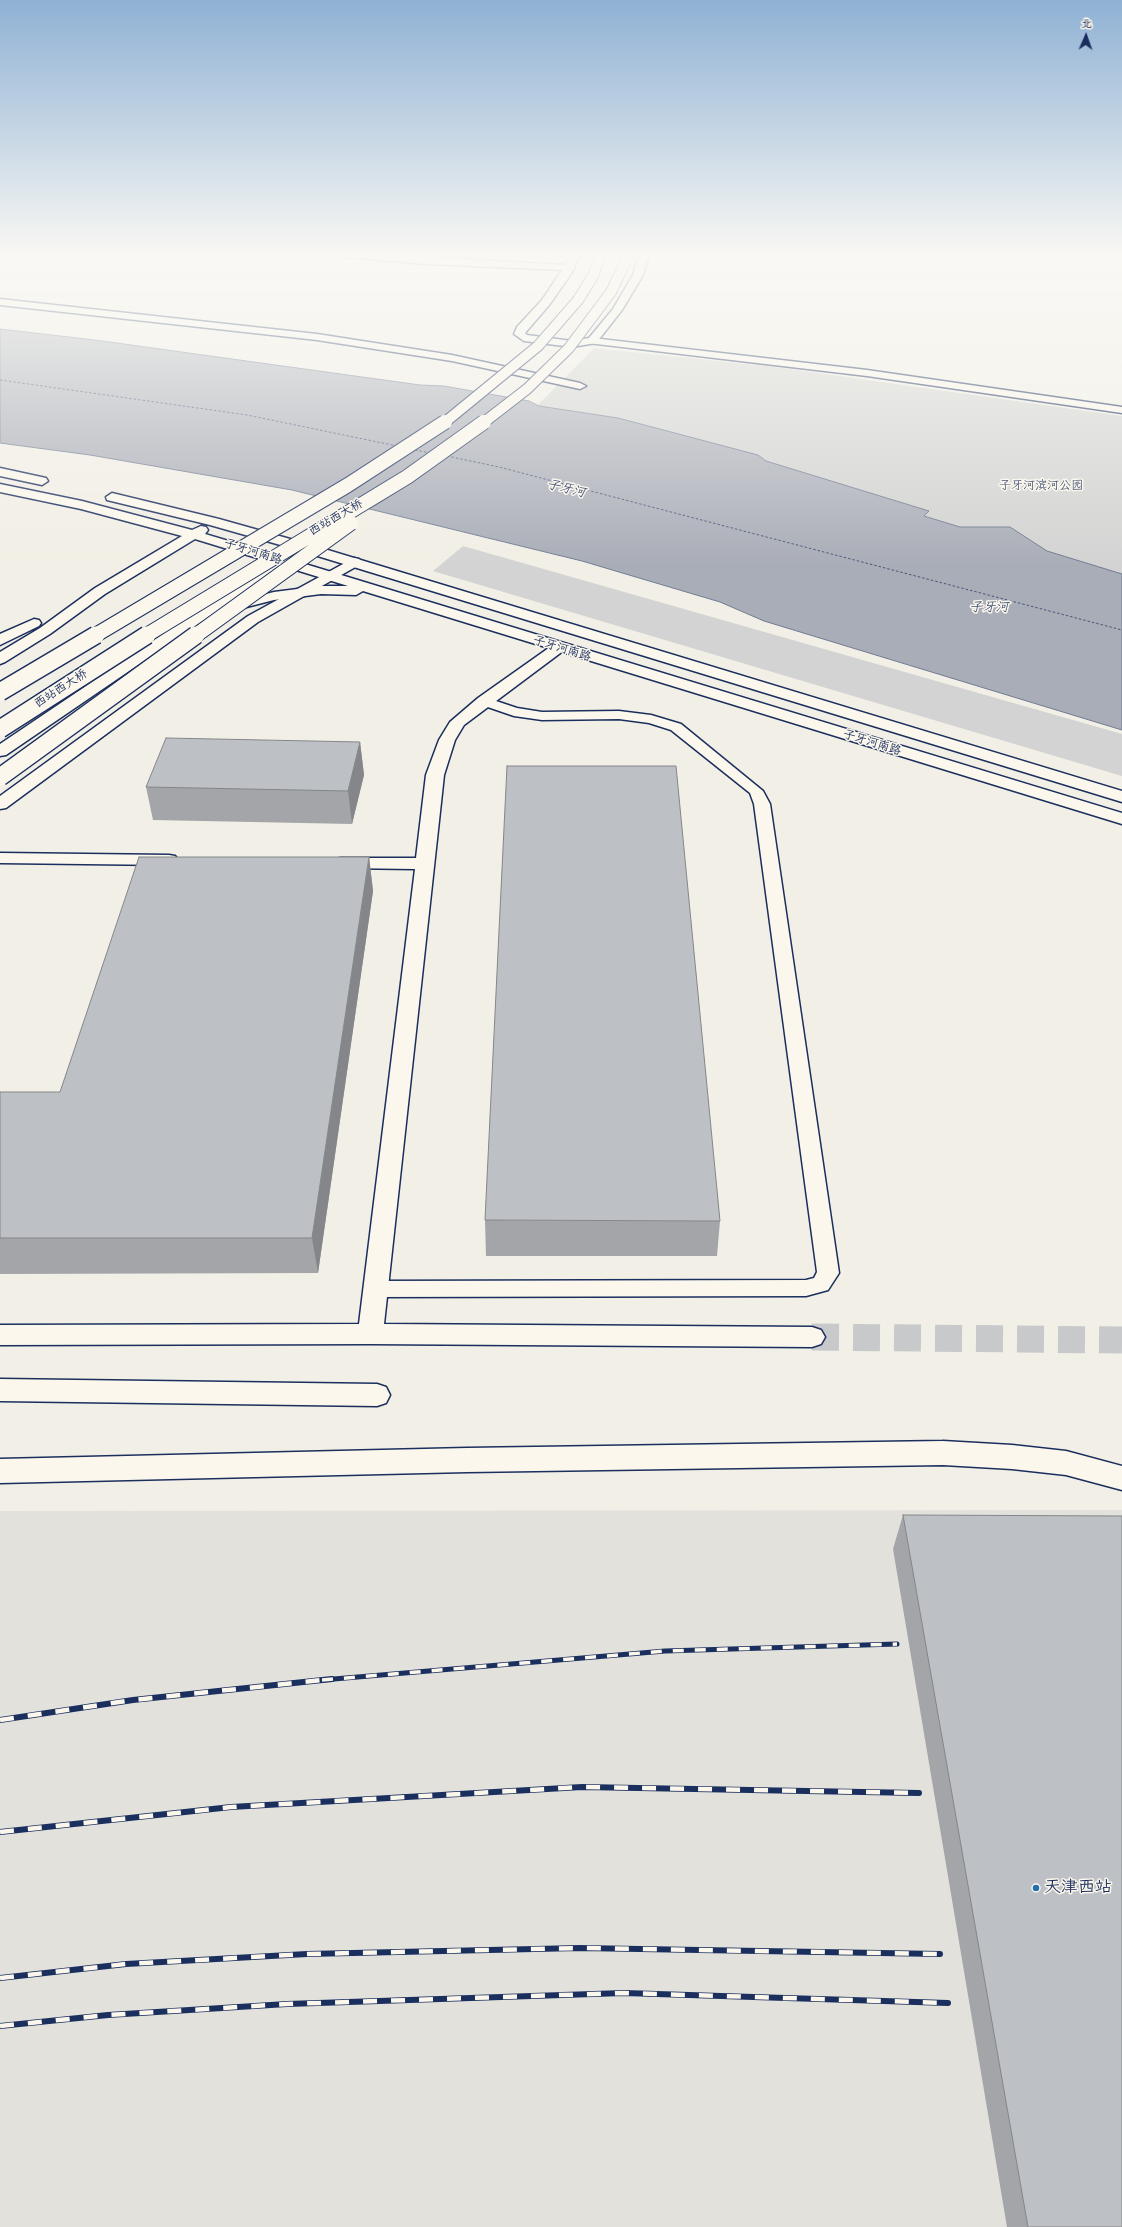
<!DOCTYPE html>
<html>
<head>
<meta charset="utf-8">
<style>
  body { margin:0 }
  #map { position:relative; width:1122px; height:2227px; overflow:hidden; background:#f2efe6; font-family:Itim,"LXGW WenKai TC",sans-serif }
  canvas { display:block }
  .north { position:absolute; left:1066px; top:16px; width:40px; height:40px; -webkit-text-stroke:3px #fbf7ec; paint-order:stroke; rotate:2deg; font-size:11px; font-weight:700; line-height:16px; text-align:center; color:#1b2f5e }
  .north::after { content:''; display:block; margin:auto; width:14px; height:18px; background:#1b2f5e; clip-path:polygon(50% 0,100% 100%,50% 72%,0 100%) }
</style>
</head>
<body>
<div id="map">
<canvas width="1122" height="2227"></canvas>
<div class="north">北</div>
</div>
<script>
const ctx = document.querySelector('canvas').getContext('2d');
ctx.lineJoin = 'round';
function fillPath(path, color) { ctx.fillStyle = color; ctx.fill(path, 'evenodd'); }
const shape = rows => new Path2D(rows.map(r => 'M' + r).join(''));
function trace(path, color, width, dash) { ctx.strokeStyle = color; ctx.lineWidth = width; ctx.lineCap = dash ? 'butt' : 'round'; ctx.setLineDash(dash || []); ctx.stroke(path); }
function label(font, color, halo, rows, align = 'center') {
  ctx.font = font + ' Itim,"LXGW WenKai TC",sans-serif'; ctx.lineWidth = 3; ctx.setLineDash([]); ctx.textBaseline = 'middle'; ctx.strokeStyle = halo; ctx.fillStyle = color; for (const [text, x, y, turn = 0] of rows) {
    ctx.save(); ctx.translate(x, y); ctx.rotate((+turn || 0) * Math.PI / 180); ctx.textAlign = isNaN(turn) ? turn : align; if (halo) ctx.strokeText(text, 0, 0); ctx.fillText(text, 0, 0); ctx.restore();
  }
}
const built = shape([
  [1122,1510,1122,2227,0,2227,0,1511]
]);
const green = shape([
  [594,348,776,367,1122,416,1122,594,521,422],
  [463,546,1122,734,1122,776,433,571]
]);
const water = shape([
  [0,329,95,340,420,385,444,386,529,401,539,406,618,418,758,455,766,461,929,511,924,516,960,527,1010,527,1047,551,1122,574,1122,730,764,621,720,602,582,561,292,490,90,455,0,443,0,329]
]);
const ferry = shape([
  [0,380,247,415,397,446],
  [415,450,430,453],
  [447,456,499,467,1122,630]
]);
const streetTunnel = shape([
  [812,1337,1122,1340]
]);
const lane = shape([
  [484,697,517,708,542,712,619,711,651,715,681,724,763,791,770,804,839,1273,828,1290,806,1296,376,1297,368,1295,365,1289,368,1283,376,1281,806,1280,814,1278,817,1272,754,804,750,793,671,730,649,723,619,719,542,720,514,716,479,704,477,701,484,697]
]);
const street = shape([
  [339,254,375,254,565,265,572,254,582,254,574,266,575,268,550,304,525,333,527,335,572,341,589,338,613,309,633,275,639,254,649,254,643,275,622,310,596,343,572,347,524,341,514,334,517,327,542,300,562,270,426,264,344,257,339,254],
  [354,558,359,559,361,562,359,565,258,622,6,808,0,809,0,796,248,616,354,558],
  [558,643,563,645,566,648,563,651,464,725,455,740,444,775,384,1324,812,1327,821,1330,825,1337,821,1344,812,1347,370,1344,0,1345,0,1325,359,1324,415,869,341,868,335,867,332,863,335,859,341,858,416,858,426,775,439,740,450,722,478,698,553,645,558,643],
  [0,853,169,855,175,856,178,860,175,864,169,865,0,863,0,853],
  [0,1379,377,1384,386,1387,390,1395,386,1403,377,1406,0,1401,0,1379]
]);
const secondary = shape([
  [0,299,317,334,452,355,580,383,586,386,580,389,452,361,317,340,0,305,0,299],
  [592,338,867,370,1122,407,1122,413,867,376,588,343,587,341,592,338],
  [0,468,46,478,48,481,42,485,0,476,0,468],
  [0,484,82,501,192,530,201,526,206,527,208,530,205,534,279,556,289,552,294,553,296,556,292,560,1122,813,1122,824,363,591,356,595,321,594,274,600,227,612,220,609,6,755,0,756,0,744,270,562,195,539,105,594,50,634,5,662,0,664,0,652,40,628,95,588,182,536,81,509,0,492,0,484],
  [283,566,348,586,321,586,274,592,229,603,283,566],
  [112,493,219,519,308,544,1122,791,1122,802,298,550,210,525,107,500,106,497,112,493],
  [34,619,39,620,41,623,39,626,0,645,0,634,34,619],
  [943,1441,1012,1445,1066,1451,1122,1466,1122,1490,1066,1475,1012,1469,943,1465,467,1472,0,1483,0,1459,467,1448,943,1441]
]);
const railFar1 = shape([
  [322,1680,665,1651,897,1644]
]);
const rail = shape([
  [0,1720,133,1700,332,1679],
  [0,1832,231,1807,582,1787,919,1793],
  [0,1978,126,1964,307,1954,580,1948,940,1954],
  [0,2026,108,2015,287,2004,624,1993,948,2003]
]);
const secondaryBridgeFar2 = shape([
  [444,423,538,346,578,300,593,276,600,257],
  [483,423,527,389,569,348,611,292,627,259]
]);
const secondaryBridgeFar1 = shape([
  [94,636,348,485,445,422],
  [145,636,407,477,484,422],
  [195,636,351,523]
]);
const secondaryBridge = shape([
  [0,692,96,635],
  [0,729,147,635],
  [0,777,196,635]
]);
const wall = shape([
  [360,742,364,775,352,824,153,820,146,787],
  [369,857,373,891,318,1273,0,1274,0,1092,60,1092],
  [485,1220,720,1221,717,1256,486,1256],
  [903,1515,1122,2227,1007,2227,893,1549]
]);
const shadedWall = shape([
  [360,742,364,775,352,824,348,791],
  [369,857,373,891,318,1273,312,1238]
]);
const building = shape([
  [166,738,360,742,348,791,146,787,166,738],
  [507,766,676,766,720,1221,485,1220,507,766],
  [139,857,369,857,312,1238,0,1238,0,1092,60,1092,139,857],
  [903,1515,1122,1516,1122,2227,1028,2227,903,1515]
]);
const markers = [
  [1036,1888,4,"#1f6fb2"]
];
const farParknames = [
  ["子牙河滨河公园",1041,486]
];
const farStreetnames = [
  ["西站西大桥",336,518,-30],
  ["子牙河南路",253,552,17],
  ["子牙河南路",562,649,17],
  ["西站西大桥",61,689,-33],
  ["子牙河南路",872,743,17]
];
const farWaternames = [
  ["子牙河",566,489,14],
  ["子牙河",989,608]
];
const nearPoinames = [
  ["天津西站",1044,1888]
];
fillPath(built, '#e2e1dc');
fillPath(green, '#d2d3d2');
fillPath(water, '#a9adb7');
trace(water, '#707b93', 1);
trace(ferry, '#465579', 1, [2.5, 2]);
trace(streetTunnel, '#c7c9cb', 27, [27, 14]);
trace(lane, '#1b2f5e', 3);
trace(street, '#1b2f5e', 3);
trace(secondary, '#1b2f5e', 3);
fillPath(lane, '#fbf7ec');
fillPath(street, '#fbf7ec');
fillPath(secondary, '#fbf7ec');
trace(railFar1, '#1b2f5e', 5);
trace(rail, '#1b2f5e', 6);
trace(railFar1, '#fbf7ec', 3.5, [11]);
trace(rail, '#fbf7ec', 4.5, [14]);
trace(secondaryBridgeFar2, '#1b2f5e', 12, []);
trace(secondaryBridgeFar1, '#1b2f5e', 16, []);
trace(secondaryBridge, '#1b2f5e', 20, []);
trace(secondaryBridgeFar2, '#fbf7ec', 10);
trace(secondaryBridgeFar1, '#fbf7ec', 14);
trace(secondaryBridge, '#fbf7ec', 17);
fillPath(wall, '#a3a5a9');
fillPath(shadedWall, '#848689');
fillPath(building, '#bdc0c4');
trace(building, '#848689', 1);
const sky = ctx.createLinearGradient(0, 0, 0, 566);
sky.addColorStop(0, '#8fb1d4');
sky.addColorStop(0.45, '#f9f8f4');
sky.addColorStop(1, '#f9f8f400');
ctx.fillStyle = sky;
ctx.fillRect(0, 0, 1122, 566);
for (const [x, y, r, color] of markers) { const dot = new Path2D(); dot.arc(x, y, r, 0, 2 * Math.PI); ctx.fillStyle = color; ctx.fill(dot); trace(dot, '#fbf7ec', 1.5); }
label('12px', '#49587b', '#fbf7ec', farParknames);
label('12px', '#1b2f5e', '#fbf7ec', farStreetnames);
label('italic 13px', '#465579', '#fbf7ec', farWaternames);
label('17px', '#1b2f5e', '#fbf7ec', nearPoinames, 'left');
</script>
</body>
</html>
